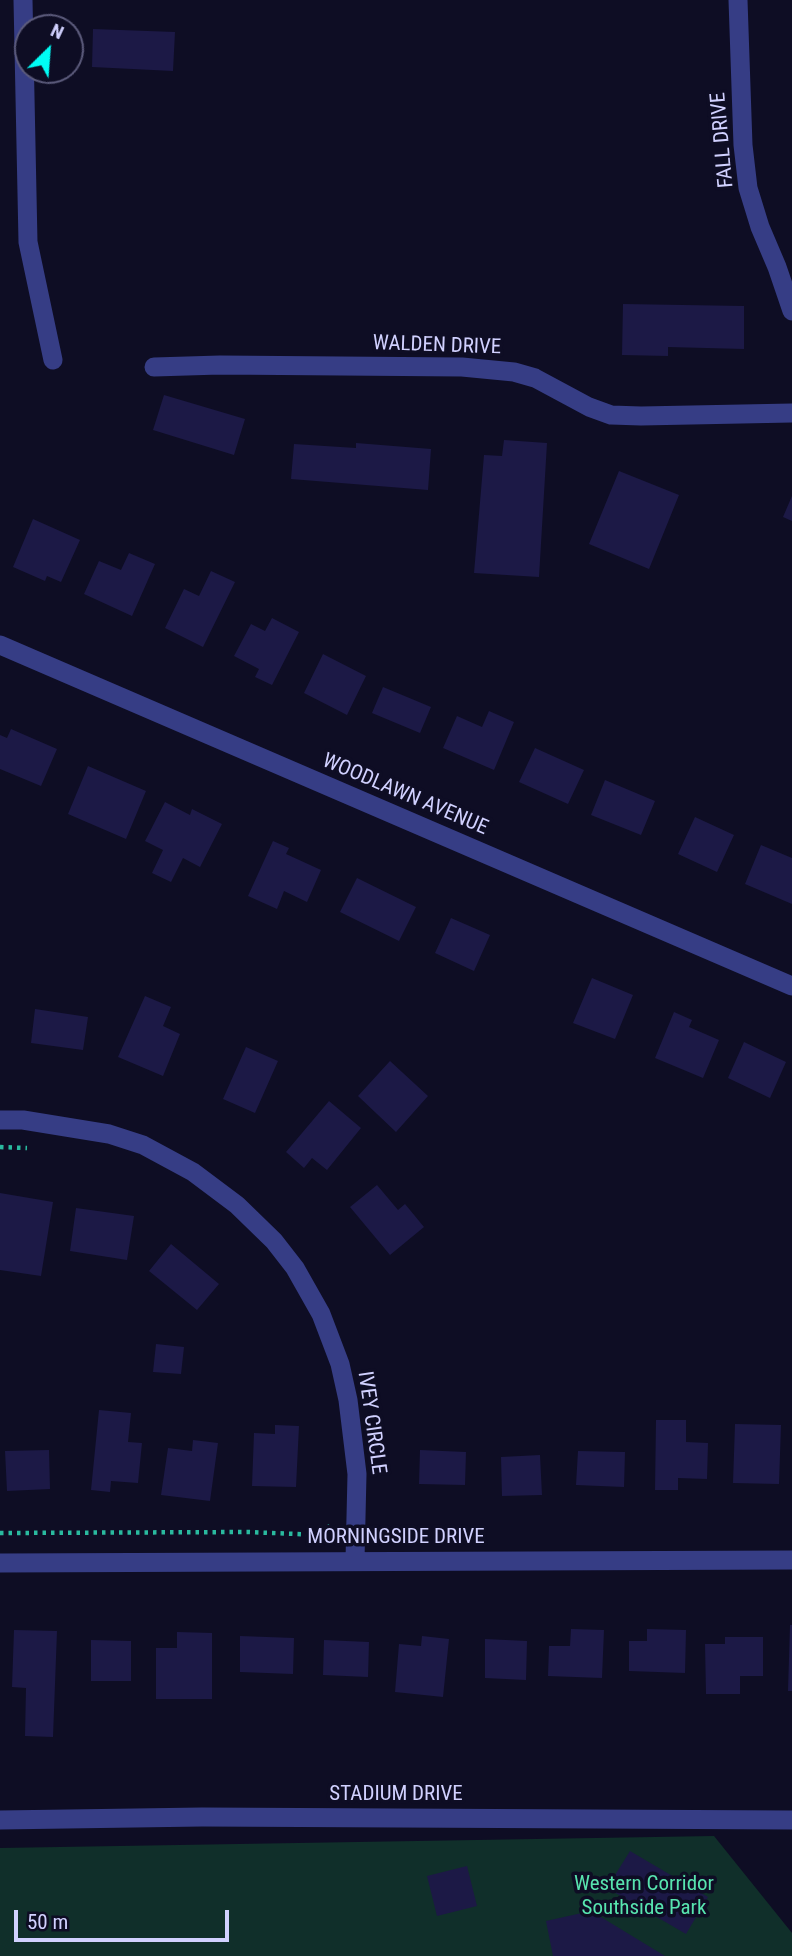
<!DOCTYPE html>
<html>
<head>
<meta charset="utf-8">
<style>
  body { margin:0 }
  #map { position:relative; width:792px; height:1956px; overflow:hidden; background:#0e0d24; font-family:"Roboto Condensed",sans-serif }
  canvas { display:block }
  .north { position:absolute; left:14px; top:14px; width:70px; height:70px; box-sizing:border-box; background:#0e0d24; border:2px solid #5c5b7c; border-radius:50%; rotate:25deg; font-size:19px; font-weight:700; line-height:28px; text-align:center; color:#d1d1ff }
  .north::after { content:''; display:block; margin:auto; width:24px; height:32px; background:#00fcf5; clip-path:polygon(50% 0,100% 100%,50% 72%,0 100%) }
  .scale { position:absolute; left:14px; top:1910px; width:215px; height:32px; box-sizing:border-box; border:4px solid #d1d1ff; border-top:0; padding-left:9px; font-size:21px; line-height:24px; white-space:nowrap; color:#d1d1ff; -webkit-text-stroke:5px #0e0d24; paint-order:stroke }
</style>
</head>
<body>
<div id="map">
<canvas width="792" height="1956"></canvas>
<div class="north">N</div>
<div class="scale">50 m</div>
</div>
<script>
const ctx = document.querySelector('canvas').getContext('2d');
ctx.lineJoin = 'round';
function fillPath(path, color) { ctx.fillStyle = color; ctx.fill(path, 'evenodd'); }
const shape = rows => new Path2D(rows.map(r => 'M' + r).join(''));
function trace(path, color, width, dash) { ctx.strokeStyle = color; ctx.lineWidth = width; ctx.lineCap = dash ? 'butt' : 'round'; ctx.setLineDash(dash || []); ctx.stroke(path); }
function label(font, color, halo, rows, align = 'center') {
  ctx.font = font + ' "Roboto Condensed",sans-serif'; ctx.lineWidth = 7; ctx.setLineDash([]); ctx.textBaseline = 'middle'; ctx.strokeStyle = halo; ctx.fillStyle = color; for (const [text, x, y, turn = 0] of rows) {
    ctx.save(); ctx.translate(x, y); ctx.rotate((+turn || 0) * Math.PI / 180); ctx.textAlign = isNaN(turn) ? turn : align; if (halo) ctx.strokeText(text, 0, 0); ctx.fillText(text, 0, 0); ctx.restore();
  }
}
const green = shape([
  [714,1836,792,1933,792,1956,0,1956,0,1848]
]);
const building = shape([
  [93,29,175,32,173,71,92,67],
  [623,304,744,306,744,349,668,347,668,356,622,355],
  [164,395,245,419,234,455,153,430],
  [504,440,547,443,539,577,474,573,484,455,502,456],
  [356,443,431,449,428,490,291,479,294,444,356,448],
  [619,471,679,495,649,569,589,544],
  [792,496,792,521,783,517],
  [33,519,80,540,61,582,47,576,45,581,13,567],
  [129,553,155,564,132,616,84,594,99,561,121,570],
  [211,571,235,582,203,647,165,628,184,589,199,596],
  [272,618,299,632,272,685,255,677,259,669,234,656,251,624,265,631],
  [323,654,366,676,347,715,304,693],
  [383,687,431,707,420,733,372,713],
  [489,711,514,722,494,770,443,748,457,716,482,727],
  [11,729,57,749,41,786,0,769,0,735,7,738],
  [535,748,584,770,568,804,519,782],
  [88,766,146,791,126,839,68,814],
  [605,780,655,801,641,835,591,815],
  [165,802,190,815,192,809,222,824,200,867,183,858,171,882,152,873,163,850,145,841],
  [695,817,734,835,717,872,678,854],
  [273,841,289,848,286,854,321,870,307,902,284,891,277,909,248,896],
  [761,845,792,858,792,904,745,884],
  [357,878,416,907,399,941,340,912],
  [451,918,490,935,474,971,435,953],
  [592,978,633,995,615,1039,573,1023],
  [145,996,171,1007,163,1026,180,1034,163,1076,118,1057],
  [35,1009,88,1017,83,1050,31,1043],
  [674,1012,692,1020,689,1027,719,1040,703,1078,655,1058],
  [744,1042,786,1062,770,1098,728,1078],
  [246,1047,278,1061,255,1113,223,1099],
  [390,1061,428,1096,396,1132,358,1096],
  [329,1101,361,1128,327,1170,312,1158,304,1168,286,1152],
  [377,1185,398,1210,405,1204,424,1227,390,1255,350,1207],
  [0,1193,53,1202,41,1276,0,1270],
  [76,1208,134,1216,127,1260,70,1251],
  [171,1244,219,1284,197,1310,149,1271],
  [156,1344,184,1347,181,1374,153,1372],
  [99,1410,131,1413,128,1442,142,1443,138,1483,111,1481,110,1492,91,1490],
  [656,1420,686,1420,686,1442,708,1443,707,1479,678,1478,678,1490,655,1490],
  [735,1424,781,1425,779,1484,733,1483],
  [275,1425,299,1426,296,1487,252,1486,254,1433,275,1434],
  [193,1440,218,1443,210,1501,161,1495,168,1448,192,1451],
  [49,1450,50,1489,7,1491,5,1451],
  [420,1450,466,1452,465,1485,419,1484],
  [578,1451,625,1452,624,1487,576,1485],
  [540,1455,542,1495,502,1496,501,1457],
  [790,1625,792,1625,792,1691,788,1691],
  [571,1629,604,1630,602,1678,548,1676,549,1646,570,1646],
  [647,1629,686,1630,685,1673,629,1671,629,1641,647,1641],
  [14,1630,57,1631,53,1737,25,1736,26,1688,12,1687],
  [177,1632,212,1633,212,1699,156,1699,156,1648,177,1648],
  [240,1636,294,1638,293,1674,240,1672],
  [422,1636,449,1639,443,1697,395,1692,399,1644,421,1646],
  [725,1637,763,1637,763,1676,740,1676,740,1694,706,1694,705,1644,725,1644],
  [485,1639,527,1641,526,1680,485,1678],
  [91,1640,131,1641,131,1681,91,1681],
  [324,1640,369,1642,368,1677,323,1675],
  [630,1851,708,1897,686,1934,607,1888],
  [467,1866,477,1906,437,1916,427,1876],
  [591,1911,665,1956,553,1956,546,1921]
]);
const path = shape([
  [0,1147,27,1148],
  [0,1533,247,1532,323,1535,331,1524]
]);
const minor = shape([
  [23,0,28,242,53,360],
  [738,0,743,145,748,188,760,227,777,267,792,311],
  [154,367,220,365,462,367,514,372,535,378,589,407,611,415,641,416,792,413],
  [0,645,792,986],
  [0,1120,23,1120,109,1134,143,1145,193,1172,237,1205,274,1241,295,1268,321,1314,340,1364,348,1400,357,1474,355,1560],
  [0,1563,792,1560],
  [0,1820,202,1817,792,1820]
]);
const streetNames = [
  ["FALL DRIVE",723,140,-95],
  ["WALDEN DRIVE",437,346,2],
  ["WOODLAWN AVENUE",405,795,23],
  ["IVEY CIRCLE",371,1423,82],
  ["MORNINGSIDE DRIVE",396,1538],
  ["STADIUM DRIVE",396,1795]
];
const parkNames = [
  ["Western Corridor",644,1885],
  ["Southside Park",644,1909]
];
fillPath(green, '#102f2a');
fillPath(building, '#1c1946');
trace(path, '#2aba9f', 4.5, [3.5, 5]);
trace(minor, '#363d85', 19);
label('21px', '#d1d1ff', '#0e0d24', streetNames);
label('21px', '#58e4af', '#0e0d24', parkNames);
</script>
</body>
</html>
